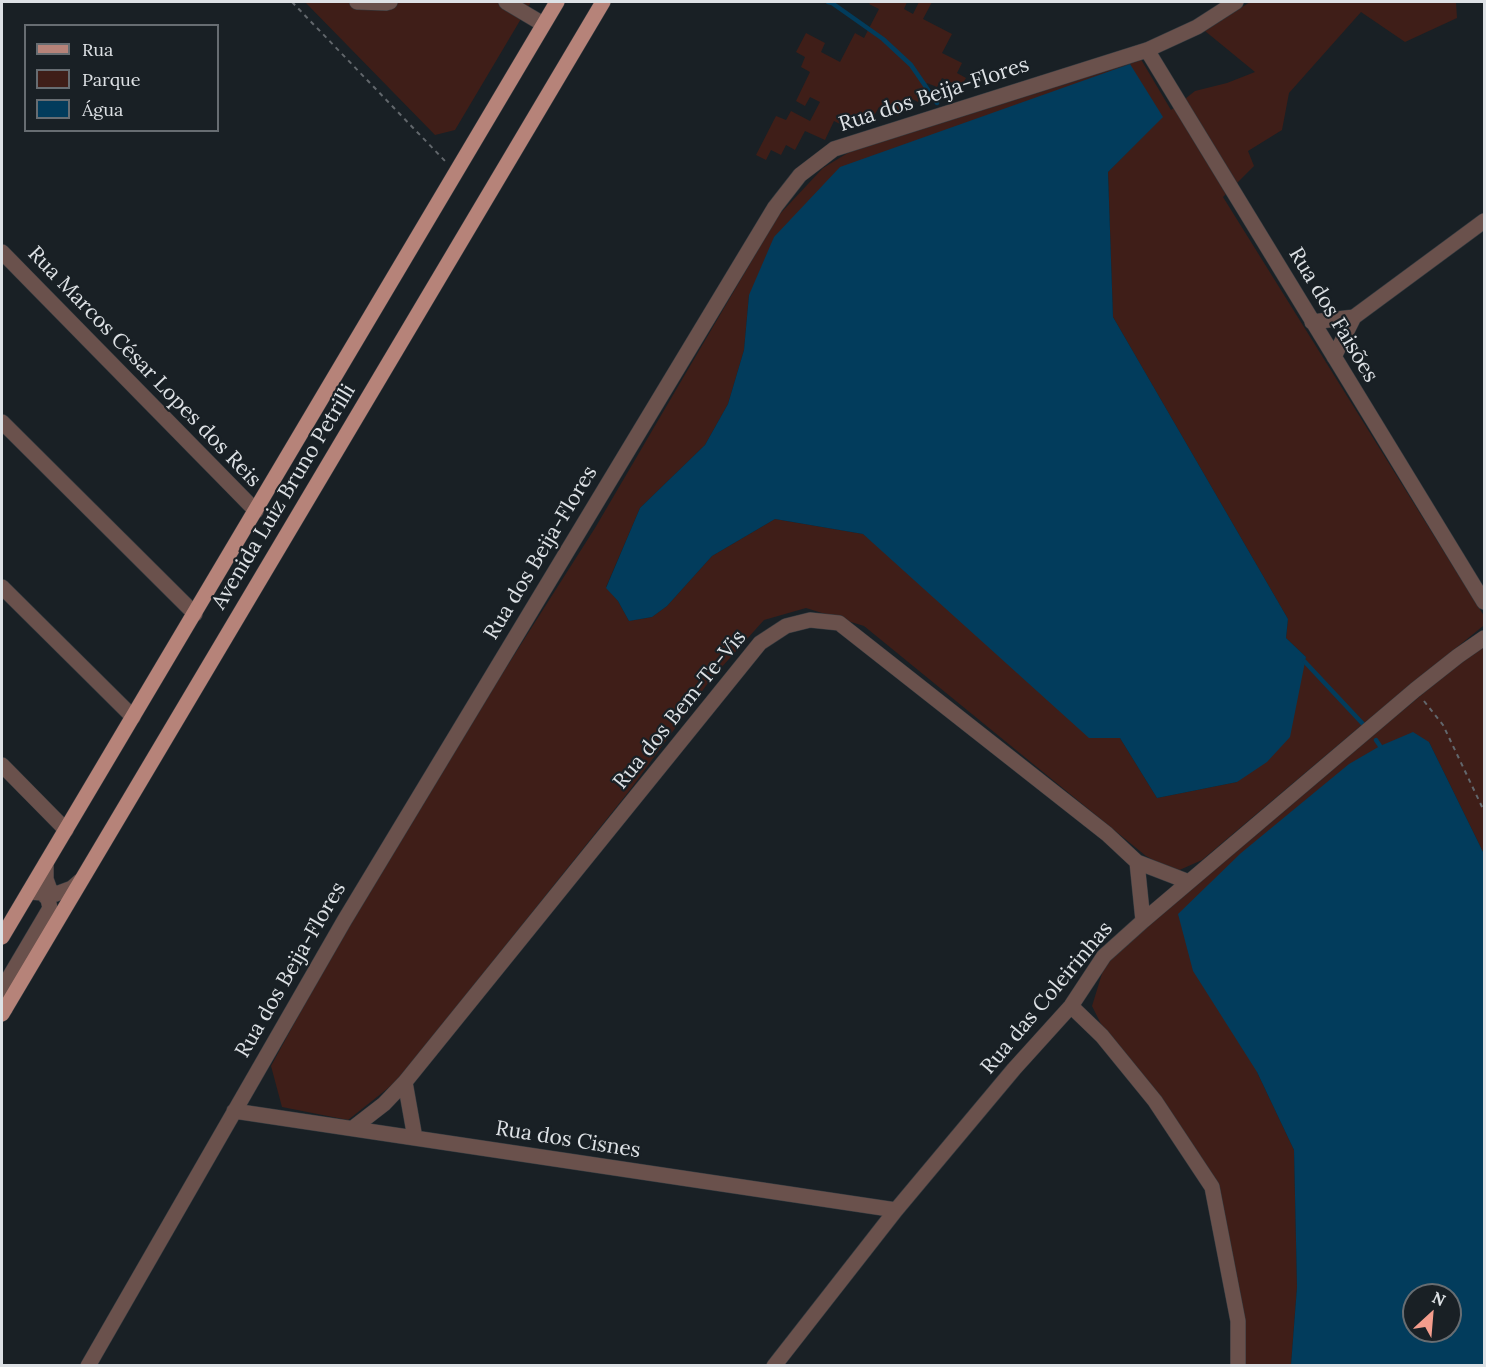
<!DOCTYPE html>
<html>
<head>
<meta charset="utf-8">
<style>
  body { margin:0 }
  #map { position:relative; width:1486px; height:1367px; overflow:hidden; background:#192025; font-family:Lora,serif }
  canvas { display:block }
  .frame { position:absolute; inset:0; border:3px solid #dde1e5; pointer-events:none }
  .legend { position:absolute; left:24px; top:24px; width:195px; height:108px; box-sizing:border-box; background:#192025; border:2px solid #676d72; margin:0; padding:8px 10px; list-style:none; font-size:18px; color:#dde1e5 }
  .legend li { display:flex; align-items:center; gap:12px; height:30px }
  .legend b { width:30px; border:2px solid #676d72 }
  .north { position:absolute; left:1402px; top:1283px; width:60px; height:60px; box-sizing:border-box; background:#192025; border:2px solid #676d72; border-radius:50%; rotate:26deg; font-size:16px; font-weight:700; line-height:24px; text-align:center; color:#dde1e5 }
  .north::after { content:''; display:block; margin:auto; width:21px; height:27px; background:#f49d8d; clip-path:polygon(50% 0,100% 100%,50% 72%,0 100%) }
</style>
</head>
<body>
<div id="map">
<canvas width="1486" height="1367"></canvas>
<div class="frame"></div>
<ul class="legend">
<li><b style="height:8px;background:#b68379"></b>Rua</li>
<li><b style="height:16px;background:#3f1e18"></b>Parque</li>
<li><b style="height:16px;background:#023c5c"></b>Água</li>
</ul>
<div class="north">N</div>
</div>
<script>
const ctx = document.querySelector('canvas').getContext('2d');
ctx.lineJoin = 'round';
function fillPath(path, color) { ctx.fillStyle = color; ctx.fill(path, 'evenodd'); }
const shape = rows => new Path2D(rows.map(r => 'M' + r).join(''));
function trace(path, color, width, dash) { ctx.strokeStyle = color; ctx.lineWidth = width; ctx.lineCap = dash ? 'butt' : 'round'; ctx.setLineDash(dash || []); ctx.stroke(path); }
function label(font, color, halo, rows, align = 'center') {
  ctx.font = font + ' Lora,serif'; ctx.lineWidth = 4.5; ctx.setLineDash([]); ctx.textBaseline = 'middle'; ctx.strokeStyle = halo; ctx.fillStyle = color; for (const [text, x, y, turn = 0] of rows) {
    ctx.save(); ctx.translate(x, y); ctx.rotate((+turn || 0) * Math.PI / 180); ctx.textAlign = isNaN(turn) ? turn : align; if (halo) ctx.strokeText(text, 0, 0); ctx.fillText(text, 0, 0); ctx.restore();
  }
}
const green = shape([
  [305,2,531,2,455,130,435,135],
  [871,2,907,2,904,9,913,14,919,2,932,2,923,19,952,34,942,53,962,63,957,73,966,78,961,87,942,78,937,87,927,83,918,102,908,97,898,116,879,107,874,116,864,112,859,121,849,116,844,126,834,121,825,140,805,131,795,150,786,145,781,155,771,150,766,160,756,155,776,116,786,120,791,111,810,121,820,102,810,97,805,106,796,101,810,72,801,67,805,57,796,52,806,33,825,43,821,52,840,62,855,33,864,38,879,9,869,4],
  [1250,2,1456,2,1457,18,1405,42,1361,12,1289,93,1282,130,1248,151,1254,166,1223,197,1484,616,1483,626,1363,724,1202,860,1175,872,1146,856,864,626,806,608,764,620,711,679,630,790,397,1081,348,1120,282,1107,271,1066,348,925,467,729,595,528,778,216,823,168,851,151,1139,56,1171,110,1195,91,1227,83,1255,72,1205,31],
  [1162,117,1108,172,1113,317,1288,619,1286,638,1306,657,1237,782,1157,798,1120,738,863,534,775,519,712,556,667,606,652,617,629,621,618,601,606,587,640,508,705,445,728,404,744,350,749,295],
  [1484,646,1484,854,1429,742,1257,1072,1294,1150,1297,1287,1291,1365,1242,1365,1221,1197,1105,1032,1092,1006,1104,967,1141,928,1371,734,1406,708,1454,667]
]);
const water = shape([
  [1130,64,1163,117,1108,172,1113,317,1288,619,1286,638,1306,657,1290,737,1267,762,1237,782,1157,798,1120,738,1089,738,863,534,775,519,712,556,667,606,652,617,629,621,618,601,606,588,640,508,705,445,728,404,744,350,749,295,774,237,840,167],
  [1413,732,1429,742,1484,854,1484,1365,1291,1365,1297,1287,1294,1150,1257,1072,1193,971,1178,914,1241,853,1349,764,1380,746],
  [1414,1295,1450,1295,1450,1331,1414,1331]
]);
const stream = shape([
  [828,2,832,3,883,39,911,65,937,103],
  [1305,662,1363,724],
  [1376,740,1380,746]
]);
const path = shape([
  [292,2,446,162],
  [1424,701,1443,725,1484,811]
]);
const minor = shape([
  [357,2,386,3,390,2],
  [506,2,543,24],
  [1147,50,1484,602],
  [2,252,256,511],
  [1312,322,1354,317,1484,221],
  [1334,357,1354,317],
  [2,422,195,614],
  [2,587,133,717],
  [2,765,66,830],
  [1137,862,1143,921],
  [46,863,46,879,50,890,56,894,72,888,80,881],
  [1071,1006,1102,1036,1155,1101,1212,1187,1238,1321,1238,1366],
  [5,1009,4,986,50,908,48,899,42,893,29,892],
  [405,1082,415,1138],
  [234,1111,896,1210],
  [353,1128,384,1104,405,1082,760,643,786,626,810,620,839,623,1107,834,1137,862,1189,882],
  [88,1366,344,921,775,207,800,175,834,149,1147,50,1197,27,1236,2],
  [774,1366,896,1210,1014,1069,1071,1006,1104,956,1143,921,1415,690,1458,656,1484,638]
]);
const major = shape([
  [2,937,557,2],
  [2,1014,603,2]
]);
const streetNames = [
  ["Rua dos Beija-Flores",934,95,-18],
  ["Rua dos Faisões",1333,315,59],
  ["Rua Marcos César Lopes dos Reis",144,367,46],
  ["Avenida Luiz Bruno Petrilli",284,497,-59],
  ["Rua dos Beija-Flores",541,553,-59],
  ["Rua dos Bem-Te-Vis",680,710,-51],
  ["Rua dos Beija-Flores",291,970,-60],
  ["Rua das Coleirinhas",1047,998,-50],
  ["Rua dos Cisnes",568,1140,9]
];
fillPath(green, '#3f1e18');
fillPath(water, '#023c5c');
trace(stream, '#023c5c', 4.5);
trace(minor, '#343b40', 16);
trace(major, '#343b40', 16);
trace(path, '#62676c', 2, [4.5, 4.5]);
trace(minor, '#6a514c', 15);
trace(major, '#b68379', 15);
label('21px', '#dde1e5', '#192025', streetNames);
</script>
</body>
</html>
